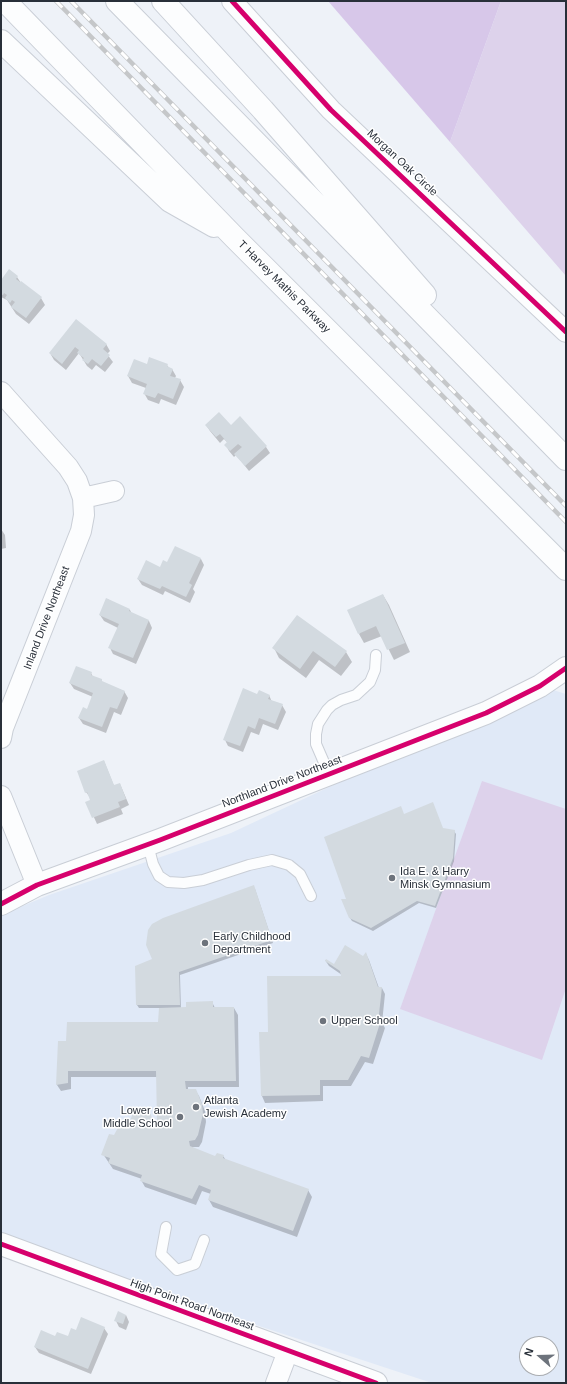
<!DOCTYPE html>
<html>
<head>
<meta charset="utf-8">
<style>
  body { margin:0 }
  #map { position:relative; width:567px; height:1384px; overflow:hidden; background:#eef2f8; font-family:Helvetica,sans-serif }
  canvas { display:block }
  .frame { position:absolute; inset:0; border:2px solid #282f39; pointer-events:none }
  .north { position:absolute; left:519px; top:1336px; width:40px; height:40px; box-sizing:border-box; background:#fff; border:1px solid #a9acb0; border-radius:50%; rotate:290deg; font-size:11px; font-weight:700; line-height:16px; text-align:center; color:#282f39 }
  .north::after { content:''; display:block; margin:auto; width:14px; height:18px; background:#6d737c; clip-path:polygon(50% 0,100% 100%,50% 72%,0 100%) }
</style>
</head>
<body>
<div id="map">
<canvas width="567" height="1384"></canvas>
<div class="frame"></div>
<div class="north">N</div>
</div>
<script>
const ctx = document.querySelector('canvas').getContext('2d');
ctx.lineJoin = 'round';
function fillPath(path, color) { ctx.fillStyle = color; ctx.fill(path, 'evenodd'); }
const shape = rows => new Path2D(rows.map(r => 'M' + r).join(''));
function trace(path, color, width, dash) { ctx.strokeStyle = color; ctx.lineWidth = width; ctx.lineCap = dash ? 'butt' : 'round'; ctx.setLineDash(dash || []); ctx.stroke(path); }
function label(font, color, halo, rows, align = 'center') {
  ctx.font = font + ' Helvetica,sans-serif'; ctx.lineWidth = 3; ctx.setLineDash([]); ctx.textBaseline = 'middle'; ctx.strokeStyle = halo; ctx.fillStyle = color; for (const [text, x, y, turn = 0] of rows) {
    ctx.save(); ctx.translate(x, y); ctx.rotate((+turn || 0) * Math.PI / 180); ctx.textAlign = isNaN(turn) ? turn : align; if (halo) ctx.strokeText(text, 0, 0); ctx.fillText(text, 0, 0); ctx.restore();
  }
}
const built = shape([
  [540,686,566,694,566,1377,564,1383,432,1383,1,1241,1,915,49,895,231,833,421,744],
  [527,1344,551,1344,551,1368,527,1368]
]);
const green = shape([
  [501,1,566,1,566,276,450,142],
  [482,781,566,809,566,988,542,1060,400,1009]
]);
const forest = shape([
  [328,1,501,1,450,142]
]);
const shadow = shape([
  [17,277,21,283,41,298,45,305,29,324,16,314,7,300,1,297,1,281],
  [76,321,106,344,110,351,107,354,113,362,105,372,96,365,92,370,87,366,79,353,66,370,54,360,50,353],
  [148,365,167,365,169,368,172,369,176,376,175,378,180,380,184,387,176,405,161,399,159,404,148,400,144,393,146,388,132,383,128,376],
  [206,425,230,426,266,447,270,453,249,471,236,455,234,457,229,451,226,445,228,443,224,439,220,443,210,431],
  [1,529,5,535,6,548,1,549],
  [201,559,204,565,193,589,195,592,190,603,165,591,163,595,142,585,138,579,160,568],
  [383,595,389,605,410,652,394,660,382,636,364,643,359,634],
  [107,599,130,610,132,614,149,621,152,628,136,664,113,654,110,648,118,628,104,621,100,615],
  [274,648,346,652,352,662,341,676,319,660,306,678,279,658],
  [91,673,93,677,101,680,103,683,124,691,128,698,121,715,114,712,106,733,83,724,79,718,87,710,93,697,74,689,70,683],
  [269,695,272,702,282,705,286,712,278,730,263,724,259,735,251,732,243,752,228,746,225,740],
  [104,761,114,786,120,784,129,805,121,809,123,814,97,824,87,802,92,800,86,792,79,772],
  [404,815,443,829,454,831,456,834,454,861,436,908,419,903,373,931,352,921,350,918,347,900],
  [255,889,273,943,180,975,181,1009,212,1002,215,1008,234,1008,238,1015,239,1087,188,1087,188,1090,195,1090,199,1096,205,1111,206,1122,202,1142,199,1147,193,1147,193,1149,216,1158,223,1156,226,1160,308,1190,312,1197,297,1237,213,1207,209,1200,211,1194,202,1191,196,1205,145,1187,141,1180,142,1179,113,1169,103,1154,115,1136,150,1115,153,1121,158,1123,157,1077,71,1077,71,1089,61,1091,57,1085,67,1042,159,1022,160,1008,139,1008,137,1005,153,960],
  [366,954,369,960,379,988,382,988,385,994,382,1023,385,1028,373,1064,365,1062,351,1086,323,1086,323,1101,265,1103,262,1096,260,1033,269,1033,342,977,342,975,329,966,325,960,334,965,363,957],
  [126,1315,129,1322,126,1330,119,1327,116,1321],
  [104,1328,108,1334,91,1374,39,1353,35,1347,69,1337,77,1331]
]);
const building = shape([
  [9,269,18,276,16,279,20,282,21,281,42,297,26,318,11,307,15,302,12,300,10,303,5,298,7,295,4,293,3,295,1,294,1,280],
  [76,319,107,344,103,349,110,355,101,366,92,359,88,364,82,360,84,358,77,353,79,350,75,347,62,364,49,353],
  [149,357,168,364,167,366,173,369,170,376,181,379,173,399,158,393,155,398,143,394,147,384,127,376,134,359,147,364],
  [219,412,231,425,240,416,267,446,245,466,234,454,242,447,238,444,230,451,224,445,227,442,220,434,216,437,205,425],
  [175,546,201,558,189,583,192,585,186,597,162,586,160,589,137,579,146,560,160,567,163,560,167,562],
  [383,594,405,643,387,650,376,626,358,634,347,610],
  [106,598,130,609,129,611,149,620,133,658,108,648,119,624,99,615],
  [297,615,347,651,335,667,313,651,300,669,272,648],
  [76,666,92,672,91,675,102,679,102,681,125,691,117,709,110,707,102,727,78,718,83,707,87,709,93,693,69,683],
  [243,688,257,694,259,690,270,695,268,699,283,704,275,724,259,718,255,729,248,726,240,746,223,740],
  [104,760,114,785,120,783,126,799,118,802,120,807,92,818,85,802,90,800,87,792,85,793,77,771],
  [433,802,443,828,455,830,453,858,435,906,417,901,371,928,349,918,341,899,346,899,324,837,401,806,404,814],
  [254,885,272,940,179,972,180,1005,136,1005,135,966,152,959,146,945,148,930,152,924,163,918],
  [345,945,363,956,366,952,378,987,382,987,378,1023,381,1020,369,1058,361,1056,348,1080,320,1080,320,1095,261,1096,259,1032,268,1032,267,976,341,976,340,971,325,961,326,959,334,964],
  [213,1001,213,1007,234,1007,236,1081,185,1081,186,1089,196,1089,202,1104,203,1114,198,1135,195,1140,189,1141,190,1146,215,1156,217,1153,224,1155,223,1158,309,1189,293,1231,208,1200,211,1190,199,1185,192,1199,140,1181,142,1175,108,1163,110,1158,101,1155,109,1134,114,1135,120,1124,130,1121,133,1113,137,1114,139,1111,147,1112,151,1114,152,1120,157,1122,156,1071,68,1071,68,1083,56,1085,58,1041,66,1041,67,1022,158,1022,159,1008,186,1007,186,1002],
  [118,1311,126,1315,123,1324,114,1321],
  [81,1317,105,1327,88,1369,34,1347,41,1330,55,1336,57,1332,68,1336,71,1328,76,1330]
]);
const lane = shape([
  [329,774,316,744,316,734,318,724,327,710,332,705,341,700,356,695,370,682,375,670,376,655],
  [148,845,153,864,159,876,168,882,184,883,203,880,249,865,272,860,289,865,300,874,311,896],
  [166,1227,161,1254,177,1270,195,1264,204,1240]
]);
const street = shape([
  [232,1,331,110,566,332],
  [1,392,68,467,77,481,83,498,84,515,81,531,3,728,1,738],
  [83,498,114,491],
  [1,796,37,885],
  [276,1383,288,1351]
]);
const secondary = shape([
  [1,904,37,885,160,840,486,713,540,686,566,668],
  [1,1244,376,1383]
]);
const highway = shape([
  [5,1,235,238,566,569],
  [117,1,566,459],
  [163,1,263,110,425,295],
  [1,41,170,201,214,226]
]);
const rail = shape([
  [56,1,566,522],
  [71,1,566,506]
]);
const cycleway = shape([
  [232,1,331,110,566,332],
  [1,904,37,885,160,840,486,713,540,686,566,668],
  [1,1244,376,1383]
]);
const markers = [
  [392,878,4,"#6d737c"],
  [205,943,4,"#6d737c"],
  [323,1021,4,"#6d737c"],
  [196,1107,4,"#6d737c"],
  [180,1117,4,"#6d737c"]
];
const streetNames = [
  ["Morgan Oak Circle",402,163,43],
  ["T Harvey Mathis Parkway",284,287,45],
  ["Inland Drive Northeast",47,618,-69],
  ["Northland Drive Northeast",282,782,-21],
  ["High Point Road Northeast",192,1305,20]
];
const poiNames = [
  ["Ida E. & Harry",400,872],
  ["Minsk Gymnasium",400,885],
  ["Early Childhood",213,937],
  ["Department",213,950],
  ["Upper School",331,1021],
  ["Atlanta",204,1101],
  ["Jewish Academy",204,1114],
  ["Lower and",172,1111,"right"],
  ["Middle School",172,1124,"right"]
];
fillPath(built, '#e0e9f7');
fillPath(green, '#ddd2eb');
fillPath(forest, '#d7c7e9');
fillPath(shadow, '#0003');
fillPath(building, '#d3dae0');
trace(lane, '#c9ced6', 12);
trace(street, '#c9ced6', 22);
trace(secondary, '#c9ced6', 24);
trace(highway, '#c9ced6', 24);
trace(lane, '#fcfdfe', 10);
trace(street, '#fcfdfe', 20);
trace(secondary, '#fcfdfe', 22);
trace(highway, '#fcfdfe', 22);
trace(rail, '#c5c7c9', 4.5);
trace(rail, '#fff', 3, [9]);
trace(cycleway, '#d6006c', 5);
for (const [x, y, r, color] of markers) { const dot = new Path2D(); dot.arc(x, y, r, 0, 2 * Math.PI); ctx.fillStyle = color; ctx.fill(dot); trace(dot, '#fff', 1.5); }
label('11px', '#282f39', '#fff', streetNames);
label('11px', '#282f39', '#fff', poiNames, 'left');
</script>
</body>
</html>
